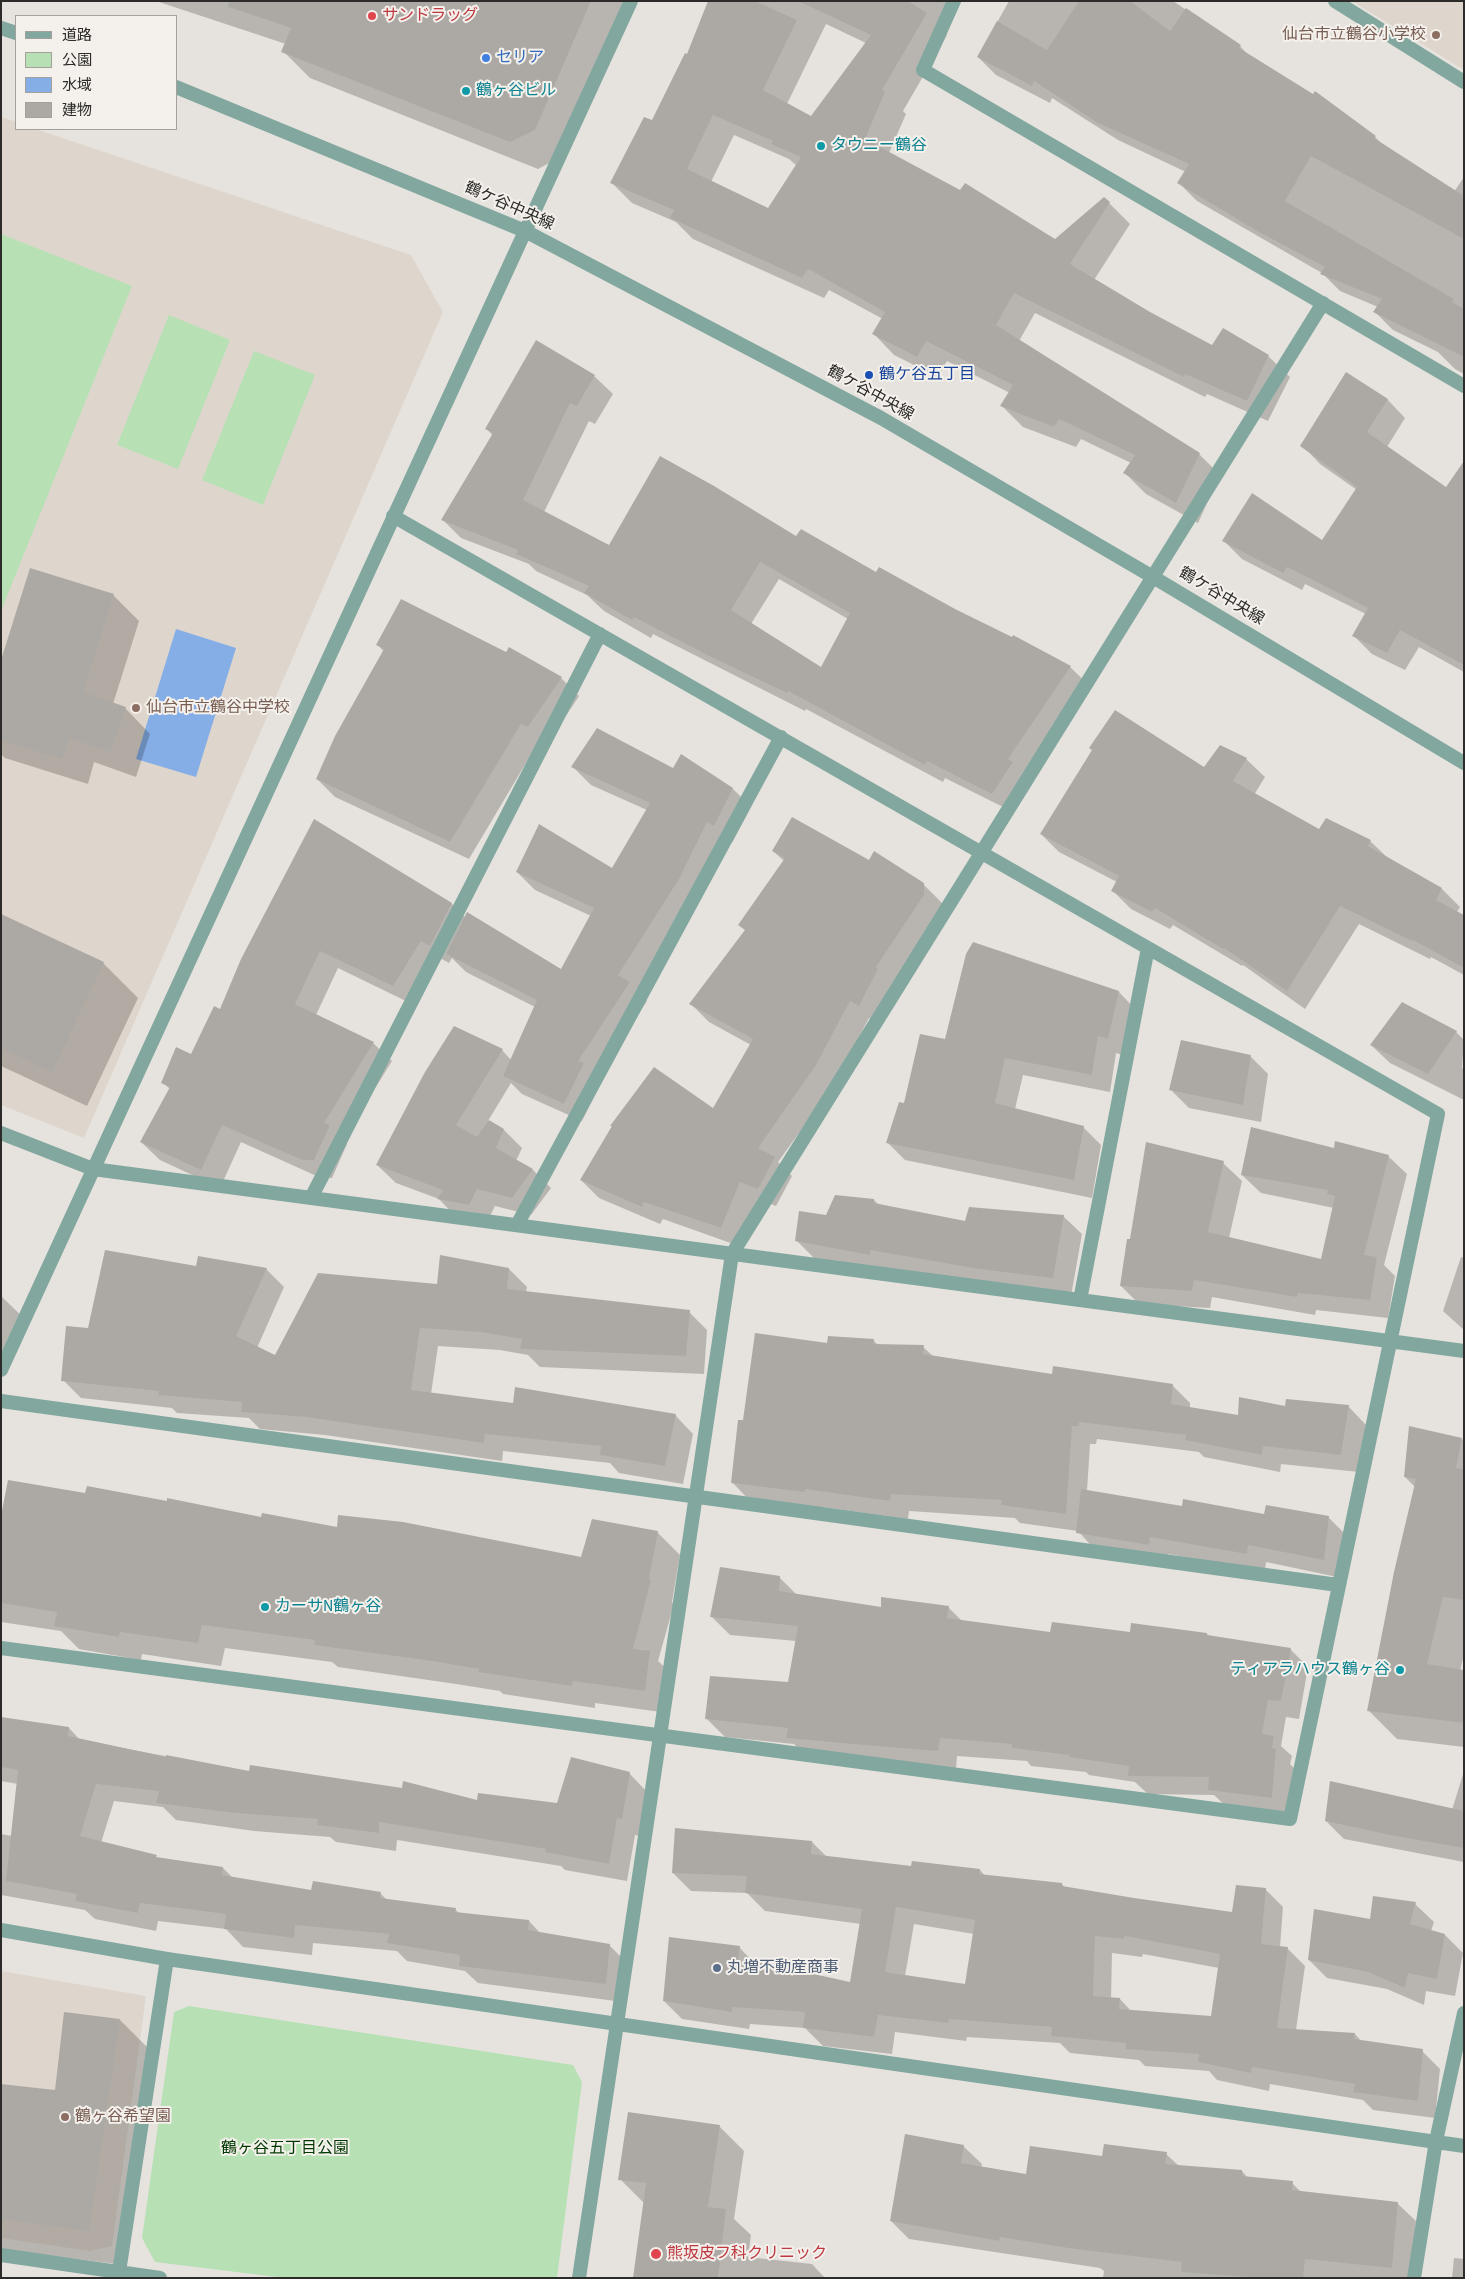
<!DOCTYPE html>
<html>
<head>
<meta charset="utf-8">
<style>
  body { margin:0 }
  #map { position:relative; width:1465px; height:2279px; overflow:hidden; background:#e6e3de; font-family:"Source Sans 3","Noto Sans JP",sans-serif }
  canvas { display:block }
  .frame { position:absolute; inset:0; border:2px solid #2c2b29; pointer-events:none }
  .legend { position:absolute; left:15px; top:15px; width:162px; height:115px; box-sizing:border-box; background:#f4f0eb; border:1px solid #a4a19d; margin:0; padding:6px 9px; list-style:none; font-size:15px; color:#2c2b29 }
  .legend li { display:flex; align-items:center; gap:10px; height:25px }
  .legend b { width:25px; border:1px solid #a4a19d }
</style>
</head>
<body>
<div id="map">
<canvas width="1465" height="2279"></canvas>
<div class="frame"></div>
<ul class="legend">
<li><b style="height:6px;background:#82a79f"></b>道路</li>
<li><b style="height:14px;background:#b7e1b4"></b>公園</li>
<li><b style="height:14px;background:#85aee6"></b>水域</li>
<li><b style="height:14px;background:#aca9a5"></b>建物</li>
</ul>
</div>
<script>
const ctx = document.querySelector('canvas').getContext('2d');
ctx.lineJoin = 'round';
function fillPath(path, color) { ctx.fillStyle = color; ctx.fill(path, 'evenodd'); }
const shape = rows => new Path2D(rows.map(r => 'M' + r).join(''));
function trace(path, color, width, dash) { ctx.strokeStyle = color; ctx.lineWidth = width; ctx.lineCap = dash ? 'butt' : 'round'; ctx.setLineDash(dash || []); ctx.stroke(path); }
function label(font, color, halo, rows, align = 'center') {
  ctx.font = font + ' "Source Sans 3","Noto Sans JP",sans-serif'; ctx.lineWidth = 4; ctx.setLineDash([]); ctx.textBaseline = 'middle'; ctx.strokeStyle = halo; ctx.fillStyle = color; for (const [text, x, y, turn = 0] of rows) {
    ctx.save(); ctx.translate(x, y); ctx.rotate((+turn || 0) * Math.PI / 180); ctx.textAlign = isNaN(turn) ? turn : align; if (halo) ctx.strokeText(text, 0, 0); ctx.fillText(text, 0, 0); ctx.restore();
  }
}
const built = shape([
  [1352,1,1464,1,1464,70],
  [1,117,16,122,16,129,36,129,411,255,443,312,84,1138,1,1105],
  [1,1971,146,1996,112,2246,90,2251,1,2238]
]);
const green = shape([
  [1,234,132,286,1,611],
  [169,315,230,340,178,469,117,445],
  [254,351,315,375,263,505,202,480],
  [189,2006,573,2065,582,2082,557,2278,285,2278,155,2262,142,2238,174,2012]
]);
const water = shape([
  [176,629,236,648,196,777,136,759]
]);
const shadow = shape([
  [156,1,629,1,561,157,538,169,310,78,283,51,286,44],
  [710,1,950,1,939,26,947,35,903,111,906,114,889,153,1055,240,1109,203,1130,224,1094,280,1149,313,1213,347,1268,356,1290,377,1268,421,1207,394,1205,397,1035,313,1019,341,1199,454,1220,475,1198,523,1146,494,1125,473,1131,463,1081,439,1076,447,1023,427,1002,406,1010,393,947,361,938,377,894,355,874,334,883,319,829,290,824,298,693,239,676,222,632,203,611,182,653,122,688,56],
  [826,24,866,43,812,118,787,104],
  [734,135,789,159,797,166,768,210,711,182],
  [1009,1,1173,1,1240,46,1250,57,1375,137,1383,145,1454,192,1464,177,1464,374,1455,369,1438,352,1393,330,1375,312,1378,307,1340,291,1322,273,1197,201,1179,183,1186,172,1118,140,1052,98,1050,103,996,75,978,57],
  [537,342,594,376,613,394,595,424,589,421,544,512,610,547,796,537,1070,667,1089,685,1011,811,945,778,943,782,806,709,805,711,653,634,651,638,604,611,587,595,536,571,529,564,461,538,443,520,493,436,487,429],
  [779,579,848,619,821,668,751,624],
  [1387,399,1405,418,1387,447,1446,489,1464,463,1464,672,1419,647,1405,670,1372,654,1354,636,1366,614,1305,584,1302,590,1242,559,1224,541,1322,542,1357,490,1320,464,1302,445],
  [113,595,139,621,113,704,125,708,150,734,136,777,94,762,88,784,5,758,1,754,1,664],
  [378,645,506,654,561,678,579,696,547,745,539,741,469,859,335,797,317,779,384,652],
  [1220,746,1246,759,1265,777,1254,795,1320,831,1370,841,1388,858,1442,889,1460,907,1457,912,1464,916,1464,975,1431,957,1430,959,1359,924,1305,1009,1243,965,1242,966,1173,925,1170,929,1131,909,1112,890,1117,882,1059,852,1041,834,1204,769],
  [681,756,733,789,751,807,732,843,725,840,637,991,647,1001,597,1078,601,1083,582,1121,522,1094,511,1083,488,1121,504,1130,522,1148,516,1161,533,1170,551,1188,531,1215,495,1206,487,1222,456,1217,439,1199,396,1183,377,1165,502,1050,511,1060,535,1007,466,972,452,958,449,963,440,958,412,1004,338,968,316,1015,373,1043,392,1061,343,1140,347,1144,332,1178,321,1178,241,1142,220,1188,160,1160,141,1142,170,1089,163,1083,192,1056,221,1010,315,821,452,904,466,918,562,971,591,916,535,890,517,872,612,870,647,810,591,785,573,767,673,769],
  [773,851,869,862,923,884,942,903,942,914,878,1023,869,1018,834,1084,778,1162,792,1176,776,1206,758,1199,739,1246,663,1219,660,1224,599,1198,581,1180,714,1109,751,1045,709,1022,691,1004,746,931,740,925,784,861],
  [1,916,103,963,138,998,87,1106,1,1066],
  [974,944,1119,992,1137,1011,1126,1056,1116,1053,1110,1092,1023,1075,1015,1109,1083,1127,1101,1145,1092,1198,905,1160,887,1142,905,1104,946,1041],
  [1456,1032,1464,1040,1462,1068,1464,1069,1464,1100,1390,1063,1371,1045],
  [1250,1056,1268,1074,1261,1122,1189,1108,1171,1090],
  [1335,1150,1388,1156,1407,1174,1384,1265,1395,1276,1388,1318,1316,1310,1315,1315,1212,1297,1210,1308,1139,1304,1121,1286,1131,1241,1223,1163,1242,1181,1229,1238,1322,1260,1334,1208,1261,1193,1242,1175],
  [874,1200,879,1205,966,1223,1063,1216,1082,1234,1071,1296,815,1259,797,1241,826,1216],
  [1461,1257,1464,1258,1464,1330,1443,1311],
  [197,1267,266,1269,284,1287,257,1348,275,1357,438,1285,509,1269,527,1287,526,1292,689,1312,707,1330,704,1374,540,1367,528,1355,500,1350,438,1346,431,1394,514,1404,675,1415,693,1434,683,1484,619,1473,610,1463,503,1451,502,1461,325,1435,260,1429,249,1418,177,1413,172,1408,81,1398,63,1380,89,1330],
  [1,1296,28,1322,1,1361],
  [873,1340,879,1346,923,1347,933,1356,1053,1375,1172,1385,1190,1403,1190,1408,1239,1417,1286,1407,1348,1406,1366,1425,1359,1472,1281,1464,1280,1472,1204,1457,1199,1452,1097,1439,1096,1444,1090,1444,1087,1491,1183,1507,1266,1516,1329,1518,1347,1536,1342,1578,1266,1562,1265,1571,1168,1554,1167,1563,1096,1551,1078,1531,1020,1523,1015,1518,909,1511,908,1519,823,1507,823,1509,750,1501,732,1482,744,1421,828,1345],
  [1410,1428,1464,1440,1464,1507,1423,1495,1405,1477],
  [86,1495,338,1529,582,1558,657,1532,680,1555,672,1602,674,1604,658,1661,673,1675,668,1713,595,1703,595,1708,503,1694,500,1691,456,1684,338,1667,332,1662,225,1648,221,1666,142,1654,141,1660,79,1649,61,1631,1,1622,1,1523],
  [1464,1545,1464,1655,1460,1671,1464,1671,1464,1747,1397,1739,1369,1711],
  [779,1577,797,1595,882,1608,948,1607,962,1621,1051,1633,1207,1634,1210,1637,1290,1649,1308,1667,1299,1719,1286,1717,1281,1746,1292,1756,1290,1764,1294,1768,1290,1815,1228,1808,1214,1795,1148,1794,1135,1782,1089,1775,1086,1772,1031,1766,1027,1761,957,1756,956,1769,806,1756,794,1744,725,1737,706,1718,789,1683,796,1641,730,1635,711,1616],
  [1,1718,69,1728,80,1740,250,1772,478,1801,558,1804,629,1773,647,1792,640,1836,635,1835,627,1881,565,1870,561,1866,397,1840,396,1851,336,1842,330,1837,254,1831,176,1820,163,1807,114,1801,101,1843,158,1858,223,1868,233,1878,312,1891,380,1893,387,1900,455,1909,460,1914,529,1921,541,1934,609,1945,628,1964,623,2002,478,1983,465,1971,407,1961,397,1951,313,1943,312,1955,243,1947,226,1929,158,1921,156,1931,95,1919,85,1910,1,1895,1,1834,12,1836,18,1784,1,1781],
  [1464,1771,1464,1862,1344,1839,1326,1821,1452,1810],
  [812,1842,827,1857,912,1867,980,1870,985,1876,1062,1884,1065,1888,1234,1914,1265,1889,1283,1907,1280,1947,1287,1948,1305,1966,1296,2030,1355,2034,1362,2042,1422,2051,1440,2069,1435,2118,1373,2110,1363,2100,1270,2084,1269,2091,1217,2080,1209,2071,1145,2066,1139,2060,1070,2053,1060,2043,967,2037,966,2041,895,2032,892,2054,823,2046,805,2028,750,2024,749,2029,682,2019,664,2001,739,1947,755,1964,794,1968,798,1972,851,1984,861,1924,765,1911,747,1893,691,1891,673,1873],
  [914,1924,974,1934,966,1985,905,1976],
  [1112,1953,1142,1957,1143,1954,1219,1968,1212,2017,1131,2011,1120,1999,1111,1999],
  [1415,1904,1434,1922,1431,1931,1445,1935,1463,1953,1455,1996,1426,1991,1424,2005,1387,1989,1327,1978,1309,1960,1371,1921],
  [120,2020,155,2055,124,2265,1,2249,1,2085,56,2091],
  [719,2126,744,2151,734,2219,751,2235,748,2257,812,2264,825,2278,634,2278,645,2204,620,2179],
  [963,2146,982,2164,981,2168,1027,2175,1104,2157,1166,2154,1179,2166,1242,2171,1248,2178,1292,2183,1302,2193,1397,2203,1416,2221,1410,2278,1103,2278,1104,2271,1100,2268,909,2239,891,2221],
  [1454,2258,1464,2259,1464,2278,1452,2278]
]);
const building = shape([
  [229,1,591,1,535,130,510,142,281,52,291,28,228,7],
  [708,1,755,1,797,20,763,90,811,116,871,35,798,1,908,1,927,13,882,90,885,92,865,139,960,190,965,183,1055,239,1104,197,1110,202,1070,264,1150,312,1212,345,1223,328,1269,355,1247,401,1185,374,1184,377,1014,293,996,325,1200,453,1176,503,1123,473,1135,455,1059,419,1054,427,1000,406,1013,385,926,341,917,357,872,334,885,312,808,269,802,278,670,218,674,210,610,183,644,117,652,120,685,53,687,54],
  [713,115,773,141,771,144,801,157,768,208,687,169],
  [1079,1,1130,1,1170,31,1186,8,1241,45,1239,48,1313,94,1315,91,1376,136,1374,138,1464,196,1464,239,1311,156,1285,201,1454,299,1452,302,1464,309,1464,357,1373,312,1382,299,1320,274,1325,267,1257,231,1177,183,1189,164,1098,123,1034,81,1032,86,977,57,997,21,1047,50],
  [536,340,595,375,577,406,570,403,523,500,609,545,660,456,714,486,796,536,801,529,876,572,879,567,955,609,1012,637,1013,635,1071,666,1008,759,1013,762,992,794,927,761,925,765,788,691,787,693,707,655,634,617,632,620,584,593,589,586,516,554,518,550,441,520,493,433,485,429],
  [760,562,850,613,821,667,731,610],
  [1346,372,1388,399,1367,432,1446,487,1464,461,1464,665,1400,630,1387,653,1352,636,1368,608,1287,567,1283,573,1222,541,1252,493,1322,540,1357,487,1300,446],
  [30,568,114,594,83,692,126,707,110,752,69,738,62,759,1,740,1,660],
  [401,599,506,652,509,647,562,677,528,727,521,724,450,842,316,779,335,736,384,649,376,645],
  [1115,710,1204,767,1220,745,1247,758,1233,781,1319,829,1326,818,1371,840,1368,846,1442,888,1436,900,1464,915,1464,968,1413,940,1412,941,1340,906,1287,991,1224,948,1223,949,1155,908,1152,912,1111,891,1119,876,1040,834,1092,750,1089,748],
  [597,728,673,768,681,754,733,788,714,826,707,822,679,879,618,975,630,982,578,1061,584,1063,564,1104,503,1076,537,1000,446,954,467,912,561,969,594,908,516,872,539,824,612,868,650,803,571,767],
  [792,817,869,860,874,851,924,883,924,895,876,967,878,969,859,1006,850,1001,816,1065,758,1148,775,1157,758,1189,740,1182,721,1228,644,1202,642,1207,580,1180,612,1126,610,1126,654,1067,713,1108,753,1039,689,1004,745,930,738,925,785,858,772,851],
  [314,819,452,903,430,946,421,941,393,986,320,951,295,1004,374,1042,324,1123,330,1125,314,1160,302,1160,222,1125,201,1170,140,1142,170,1087,161,1083,176,1047,191,1054,214,1006,220,1009,241,959],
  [1,914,104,962,52,1072,1,1048],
  [973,942,1119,991,1108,1039,1098,1036,1092,1075,1005,1058,995,1103,1084,1126,1074,1180,886,1143,899,1102,904,1103,920,1034,945,1039,966,954],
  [1402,1002,1457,1031,1428,1074,1370,1045],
  [454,1026,503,1049,456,1125,477,1137,489,1120,504,1129,496,1148,533,1169,512,1198,477,1189,469,1205,437,1199,443,1190,376,1165,425,1072],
  [1181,1040,1251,1055,1243,1105,1169,1090],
  [1251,1127,1334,1148,1335,1141,1389,1155,1364,1255,1377,1257,1370,1300,1298,1293,1297,1297,1194,1280,1192,1291,1120,1286,1127,1239,1130,1239,1146,1142,1224,1161,1208,1232,1321,1259,1335,1196,1327,1194,1328,1190,1241,1175],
  [835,1195,874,1199,874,1203,965,1221,969,1207,1064,1215,1053,1278,979,1269,870,1250,870,1255,795,1241,799,1211,826,1215],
  [105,1250,196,1266,198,1256,267,1268,236,1336,275,1355,318,1273,437,1284,440,1255,509,1268,507,1289,690,1310,686,1356,520,1349,522,1339,481,1332,420,1328,411,1390,513,1403,515,1387,676,1414,665,1466,600,1455,601,1446,485,1434,484,1443,306,1417,241,1412,242,1402,158,1395,159,1391,61,1381,66,1326,88,1328],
  [755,1333,827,1343,828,1336,874,1339,873,1344,924,1345,923,1354,1052,1374,1053,1366,1173,1384,1171,1404,1238,1415,1239,1397,1285,1406,1286,1399,1349,1405,1341,1455,1263,1446,1262,1455,1185,1440,1186,1435,1079,1422,1079,1426,1072,1426,1066,1514,1001,1505,1002,1500,891,1494,890,1501,805,1489,805,1492,731,1483,738,1420,743,1420],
  [1409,1426,1462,1438,1456,1468,1464,1469,1464,1600,1443,1597,1427,1664,1464,1670,1464,1723,1367,1711,1394,1572,1416,1479,1404,1477],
  [8,1480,85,1493,87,1486,167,1501,167,1498,261,1517,262,1513,337,1527,338,1515,403,1522,581,1557,592,1519,658,1531,649,1579,651,1580,633,1649,650,1651,645,1691,573,1681,572,1686,478,1672,479,1669,432,1661,314,1645,315,1640,202,1625,198,1643,120,1632,119,1637,54,1626,57,1612,1,1603,1,1516],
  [1081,1489,1182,1506,1183,1499,1264,1514,1266,1505,1329,1516,1324,1560,1248,1545,1247,1554,1150,1537,1149,1545,1076,1533],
  [720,1567,780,1576,779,1591,881,1607,881,1597,949,1606,947,1618,1050,1632,1052,1622,1130,1632,1131,1623,1207,1633,1207,1635,1291,1648,1281,1701,1268,1700,1262,1734,1274,1736,1272,1748,1276,1749,1272,1798,1208,1790,1209,1777,1128,1776,1129,1766,1069,1757,1069,1755,1012,1748,1012,1744,940,1738,938,1751,864,1745,786,1738,788,1728,705,1719,710,1676,788,1682,798,1626,710,1617],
  [1,1717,69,1727,68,1736,166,1757,166,1755,249,1771,250,1765,402,1788,403,1781,477,1800,478,1793,557,1803,571,1757,630,1772,622,1819,617,1818,609,1864,545,1852,546,1849,379,1822,379,1833,317,1825,318,1819,235,1813,156,1803,159,1791,96,1784,80,1836,157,1855,156,1857,223,1867,222,1875,311,1890,313,1881,381,1892,380,1898,456,1908,455,1912,529,1920,528,1930,610,1944,606,1984,459,1966,460,1955,387,1943,389,1934,295,1925,294,1938,224,1929,226,1914,140,1903,138,1913,75,1901,77,1894,6,1881,18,1770,1,1767],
  [1330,1781,1464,1811,1464,1848,1395,1836,1325,1821],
  [675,1828,812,1841,811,1854,911,1866,912,1861,980,1869,979,1874,1062,1883,1062,1886,1134,1898,1232,1912,1236,1885,1266,1888,1261,1944,1288,1947,1277,2028,1355,2033,1354,2039,1423,2049,1418,2101,1353,2092,1355,2084,1252,2067,1251,2073,1198,2062,1199,2054,1126,2049,1126,2043,1051,2036,1052,2027,949,2019,948,2023,878,2015,874,2037,803,2028,805,2012,732,2007,732,2012,663,2001,669,1937,740,1946,738,1960,795,1967,795,1970,850,1982,862,1909,745,1893,747,1876,672,1873],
  [896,1907,975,1920,965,1984,885,1972],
  [1095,1936,1124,1939,1125,1936,1220,1954,1211,2016,1119,2009,1120,1998,1093,1996],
  [1373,1896,1416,1902,1410,1924,1445,1934,1437,1979,1408,1973,1405,1988,1368,1972,1308,1960,1314,1909,1370,1919],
  [64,2012,120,2019,89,2231,1,2219,1,2084,55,2090],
  [628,2112,720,2125,708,2207,726,2209,718,2278,633,2278,646,2183,618,2180],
  [905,2134,964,2145,961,2163,1026,2174,1030,2146,1102,2156,1104,2144,1167,2152,1165,2164,1242,2170,1242,2176,1293,2181,1292,2190,1398,2202,1392,2268,1305,2259,1303,2278,1260,2278,1181,2272,1182,2262,1068,2248,1000,2237,999,2241,890,2221]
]);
const minor = shape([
  [954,1,923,70,1464,386],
  [1335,1,1464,82],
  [1,1133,93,1169,1464,1351],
  [311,1198,600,634],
  [517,1225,781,737],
  [1080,1300,1148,948],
  [1,1401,1338,1585],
  [1,1648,1290,1819,1438,1114,393,516],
  [1,2255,160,2278],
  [119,2272,167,1959],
  [579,2278,732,1254,1323,303],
  [1414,2278,1436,2141]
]);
const tertiary = shape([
  [1,28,16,33],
  [176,87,525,231,881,418,1153,577,1464,763],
  [1,1370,631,1],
  [1,1930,167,1959,1464,2146],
  [1436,2141,1464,2013]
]);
const markers = [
  [372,16,5,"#e0444e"],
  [1436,35,5,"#8d6e63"],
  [486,58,5,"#3f7fe0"],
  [466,91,5,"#0f9aa8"],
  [821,146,5,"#0f9aa8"],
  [869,375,5,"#1a4fb4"],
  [136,708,5,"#8d6e63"],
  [265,1607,5,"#0f9aa8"],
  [1400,1670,5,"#0f9aa8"],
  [717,1968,5,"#5c6f8a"],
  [65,2117,5,"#8d6e63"],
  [656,2254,6,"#e0444e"]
];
const healthNames = [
  ["サンドラッグ",382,16],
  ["熊坂皮フ科クリニック",667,2254]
];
const educationNames = [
  ["仙台市立鶴谷小学校",1426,35,"right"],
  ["仙台市立鶴谷中学校",146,708],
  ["鶴ヶ谷希望園",75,2117]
];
const shopNames = [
  ["セリア",496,58]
];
const cultureNames = [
  ["鶴ヶ谷ビル",476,91],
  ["タウニー鶴谷",831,146],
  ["カーサN鶴ヶ谷",275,1607],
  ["ティアラハウス鶴ヶ谷",1390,1670,"right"]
];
const streetNames = [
  ["鶴ケ谷中央線",509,207,24],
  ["鶴ケ谷中央線",870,394,29],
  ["鶴ケ谷中央線",1221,597,31]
];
const transitNames = [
  ["鶴ケ谷五丁目",879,375]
];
const serviceNames = [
  ["丸増不動産商事",727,1968]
];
const parkNames = [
  ["鶴ヶ谷五丁目公園",285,2149]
];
fillPath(built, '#ded6cc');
fillPath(green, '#b7e1b4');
fillPath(water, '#85aee6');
fillPath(shadow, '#0003');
fillPath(building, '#aca9a5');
trace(minor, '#82a79f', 14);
trace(tertiary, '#82a79f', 14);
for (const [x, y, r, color] of markers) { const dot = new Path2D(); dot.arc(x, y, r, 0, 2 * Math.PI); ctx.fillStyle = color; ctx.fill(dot); trace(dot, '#f4f0eb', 2); }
label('16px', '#be3a42', '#f4f0eb', healthNames, 'left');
label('16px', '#785e54', '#f4f0eb', educationNames, 'left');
label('16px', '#366cbe', '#f4f0eb', shopNames, 'left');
label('16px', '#0d838f', '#f4f0eb', cultureNames, 'left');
label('16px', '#2c2b29', '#f4f0eb', streetNames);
label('16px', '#164399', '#f4f0eb', transitNames, 'left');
label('16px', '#4e5e75', '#f4f0eb', serviceNames, 'left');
label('16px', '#003802', '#f4f0eb', parkNames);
</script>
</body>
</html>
